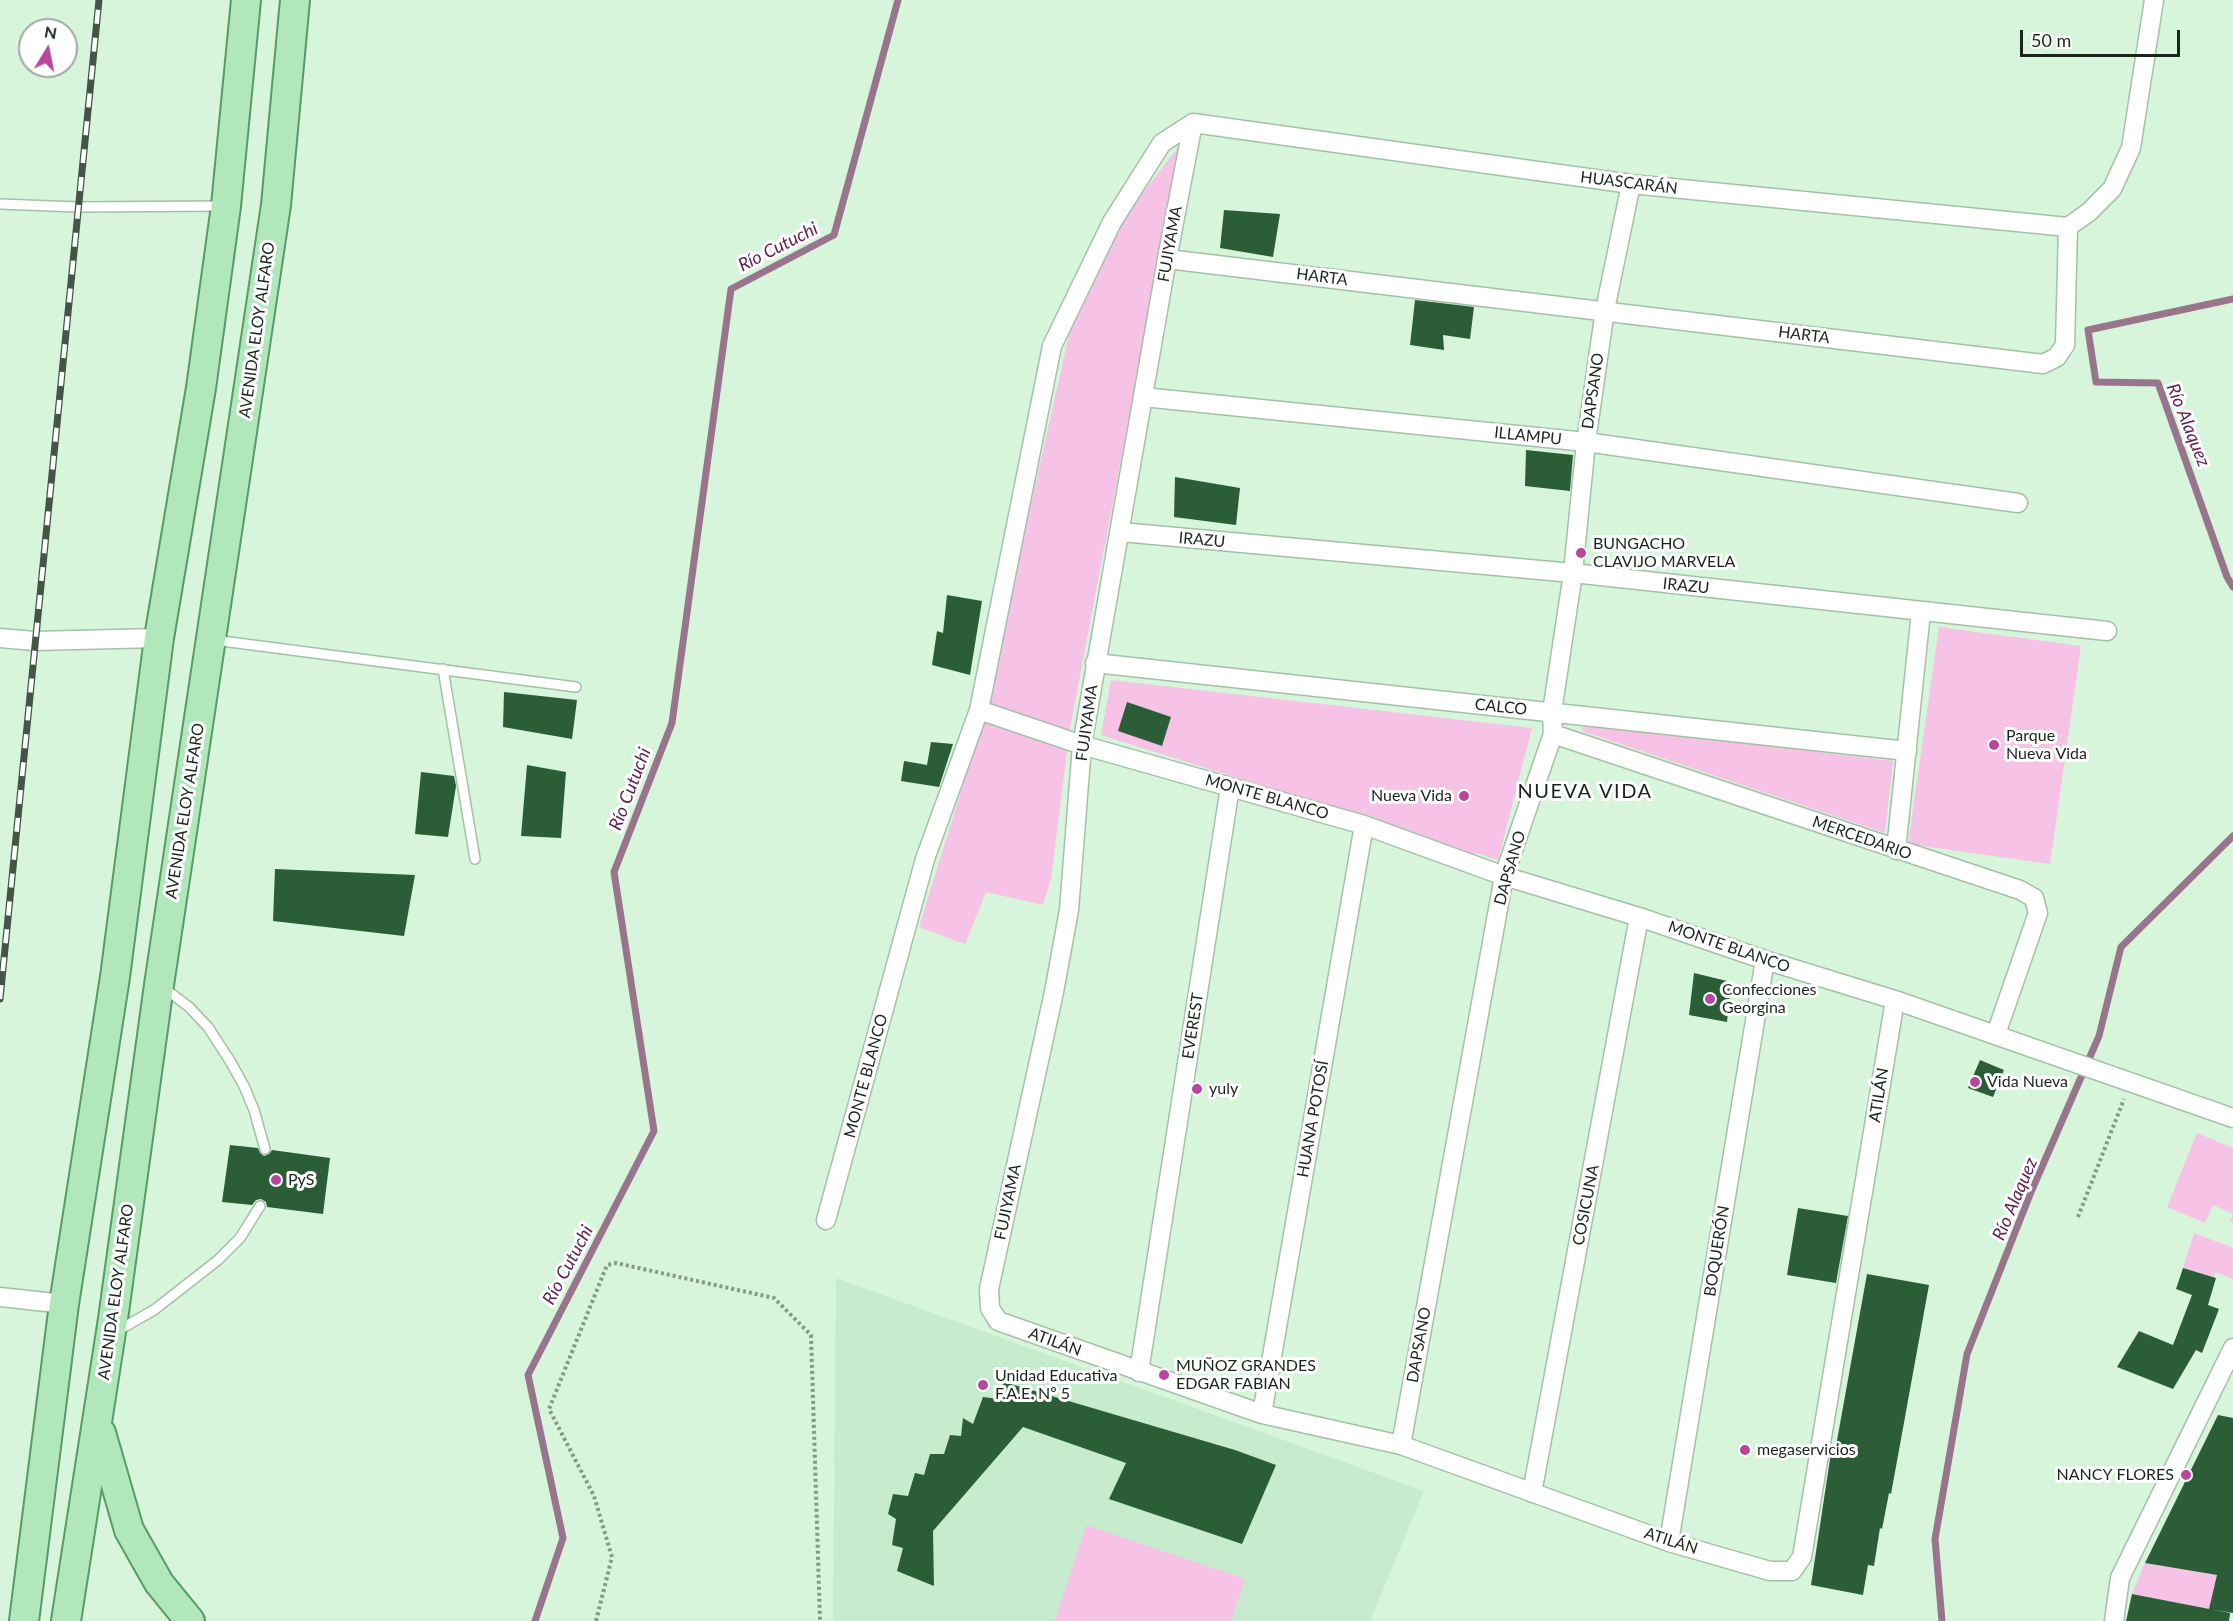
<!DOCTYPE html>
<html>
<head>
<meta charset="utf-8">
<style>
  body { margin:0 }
  #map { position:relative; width:2233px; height:1621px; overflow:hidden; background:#d6f5db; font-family:Lato,sans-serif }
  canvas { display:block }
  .north { position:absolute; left:18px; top:18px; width:60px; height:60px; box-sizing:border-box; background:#fff; border:2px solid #a3a8a4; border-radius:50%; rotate:10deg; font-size:16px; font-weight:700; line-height:24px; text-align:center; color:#1a251c }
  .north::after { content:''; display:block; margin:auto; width:21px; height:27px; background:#ba459e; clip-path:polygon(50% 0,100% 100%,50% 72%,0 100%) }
  .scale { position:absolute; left:2020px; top:30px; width:160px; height:27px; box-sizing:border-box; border:3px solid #1a251c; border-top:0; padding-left:8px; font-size:18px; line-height:21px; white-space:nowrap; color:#1a251c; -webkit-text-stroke:4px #fff; paint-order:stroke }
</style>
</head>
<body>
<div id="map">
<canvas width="2233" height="1621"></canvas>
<div class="north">N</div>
<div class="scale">50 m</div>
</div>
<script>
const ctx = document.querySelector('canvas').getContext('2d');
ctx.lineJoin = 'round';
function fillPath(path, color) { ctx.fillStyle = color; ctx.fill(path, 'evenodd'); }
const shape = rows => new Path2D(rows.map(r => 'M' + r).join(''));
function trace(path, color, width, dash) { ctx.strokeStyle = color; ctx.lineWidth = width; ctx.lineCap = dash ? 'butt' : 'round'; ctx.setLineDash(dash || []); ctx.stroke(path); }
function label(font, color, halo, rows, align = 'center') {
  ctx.font = font + ' Lato,sans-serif'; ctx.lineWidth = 6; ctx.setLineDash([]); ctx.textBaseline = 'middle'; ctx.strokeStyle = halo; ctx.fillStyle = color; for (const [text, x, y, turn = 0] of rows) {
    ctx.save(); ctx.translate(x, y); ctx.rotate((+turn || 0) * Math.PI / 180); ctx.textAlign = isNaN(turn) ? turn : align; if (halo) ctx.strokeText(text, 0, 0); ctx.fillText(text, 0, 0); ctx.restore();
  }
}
const built = shape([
  [836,1278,1424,1491,1370,1621,833,1621]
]);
const green = shape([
  [1181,144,1070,728,1051,879,1043,905,986,892,965,944,919,927,980,730,1073,317,1121,220],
  [1939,627,2081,646,2050,864,1908,844],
  [1111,680,1532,728,1498,860,1476,853,1474,856,1419,837,1419,835,1101,735],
  [1584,723,1893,761,1885,833,1582,731],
  [2197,1133,2233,1148,2233,1222,2230,1222,2233,1214,2213,1205,2205,1223,2167,1207],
  [2194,1233,2233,1248,2233,1279,2216,1272,2213,1277,2183,1268],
  [1086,1525,1245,1579,1231,1621,1055,1621],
  [2145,1563,2233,1578,2212,1598,2209,1609,2132,1594]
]);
const stream = shape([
  [2233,299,2088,330,2096,382,2158,383,2227,577,2233,587],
  [535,1621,563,1538,528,1375,654,1131,614,872,672,723,731,289,834,235,898,0],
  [1942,1621,1935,1539,1967,1354,2031,1192,2099,1036,2121,947,2233,836]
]);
const building = shape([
  [1224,210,1280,214,1273,257,1220,248],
  [1415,300,1474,307,1470,339,1443,335,1444,350,1410,345],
  [1526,450,1573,455,1570,491,1525,486],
  [1175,477,1240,488,1236,525,1174,517],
  [947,595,982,601,970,675,932,665,937,631,943,633],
  [504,692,577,700,572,739,503,727],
  [1127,702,1171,717,1162,746,1118,731],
  [931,742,953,744,939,787,901,781,904,761,927,765],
  [527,765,566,772,561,838,521,836],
  [421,772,454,776,456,786,448,837,415,834],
  [275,869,415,875,404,936,273,921],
  [1694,973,1731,982,1727,1022,1689,1015],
  [1980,1060,2004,1070,1993,1097,1968,1088],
  [230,1145,258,1148,260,1153,264,1156,269,1154,272,1150,330,1158,323,1214,267,1207,266,1202,261,1199,256,1200,252,1205,222,1202],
  [1798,1208,1848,1216,1836,1283,1787,1275],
  [2183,1268,2216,1278,2208,1305,2219,1309,2202,1353,2196,1350,2173,1389,2117,1367,2139,1331,2173,1345,2192,1295,2176,1289],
  [1867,1274,1929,1285,1891,1494,1889,1493,1882,1529,1880,1528,1874,1566,1868,1565,1863,1595,1811,1585,1832,1446,1836,1446],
  [1004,1382,1235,1450,1276,1465,1242,1544,1109,1499,1126,1463,1023,1427,933,1531,934,1586,897,1571,903,1548,892,1545,896,1519,888,1514,893,1494,908,1496,915,1473,924,1475,930,1454,944,1454,950,1435,961,1436,963,1418,973,1424,983,1397,998,1399],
  [2218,1415,2233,1418,2233,1613,2209,1609,2217,1575,2145,1563],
  [2132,1594,2230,1613,2229,1621,2126,1621]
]);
const path = shape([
  [2078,1217,2124,1099],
  [596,1621,612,1557,594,1496,549,1409,607,1265,616,1263,774,1298,811,1335,820,1621]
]);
const service = shape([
  [0,204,77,207,224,206],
  [214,640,576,687],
  [443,669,475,859],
  [164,988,189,1007,208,1027,230,1061,244,1086,254,1110,265,1149],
  [117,1331,154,1310,218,1260,240,1238,260,1206]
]);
const minor = shape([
  [1193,123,1167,259,1082,745,1069,910,1054,992,989,1289,990,1308,998,1321,1262,1414,1401,1445,1669,1542,1770,1571,1792,1571,1802,1557,1895,1000],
  [1193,123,1631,184,2068,227],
  [1167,259,2043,364,2057,357,2065,345,2068,227,2089,212,2112,189,2131,148,2154,0],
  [1143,397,1586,442,2018,503],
  [1121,532,1573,573,2107,631],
  [0,638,34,641,159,638],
  [1095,663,1907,751],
  [979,710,1052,346,1112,222,1162,143,1193,123],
  [1553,734,2020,890,2034,898,2038,913,1996,1034],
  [1896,850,1921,612],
  [826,1220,925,859,979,710,1082,745,1364,825,1504,876,1639,917,1765,960,1895,1000,2233,1118],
  [0,1297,64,1304],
  [1139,1372,1230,787],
  [1262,1414,1364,825],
  [1401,1445,1504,876,1553,734,1552,712,1573,573,1586,442,1605,310,1631,184],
  [1532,1493,1639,917],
  [1669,1542,1765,960],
  [2114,1621,2120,1578,2233,1348]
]);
const primary = shape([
  [101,1433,129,1530,159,1583,190,1621],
  [24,1621,64,1304,115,977,159,638,201,388,226,206,246,0],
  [66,1621,113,1319,159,985,276,205,295,0]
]);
const rail = shape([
  [0,999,99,0]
]);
const markers = [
  [1581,553,6,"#ba459e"],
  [1994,745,6,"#ba459e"],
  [1464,796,6,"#ba459e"],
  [1710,999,6,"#ba459e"],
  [1975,1082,6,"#ba459e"],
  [1197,1089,6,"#ba459e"],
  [276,1180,6,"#ba459e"],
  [1164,1375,6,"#ba459e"],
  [983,1385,6,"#ba459e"],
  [1745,1450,6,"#ba459e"],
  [2186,1475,6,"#ba459e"]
];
const streetNames = [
  ["HUASCARÁN",1629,183,7],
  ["FUJIYAMA",1170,244,-80],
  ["HARTA",1322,277,7],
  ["AVENIDA ELOY ALFARO",257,330,-82],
  ["HARTA",1804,335,7],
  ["DAPSANO",1593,391,-82],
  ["ILLAMPU",1528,436,6],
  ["IRAZU",1202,540,5],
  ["IRAZU",1686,586,6],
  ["CALCO",1501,707,6],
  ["FUJIYAMA",1087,723,-82],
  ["MONTE BLANCO",1267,797,16],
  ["AVENIDA ELOY ALFARO",185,811,-81],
  ["MERCEDARIO",1862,838,19],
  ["DAPSANO",1510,868,-74],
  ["MONTE BLANCO",1729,947,19],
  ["EVEREST",1193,1026,-81],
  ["MONTE BLANCO",866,1076,-75],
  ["ATILÁN",1879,1095,-81],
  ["HUANA POTOSÍ",1313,1119,-80],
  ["FUJIYAMA",1008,1202,-78],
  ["COSICUNA",1586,1205,-79],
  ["BOQUERÓN",1717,1251,-81],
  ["AVENIDA ELOY ALFARO",116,1292,-82],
  ["ATILÁN",1055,1342,20],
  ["DAPSANO",1419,1345,-80],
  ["ATILÁN",1671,1541,18]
];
const poiNames = [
  ["BUNGACHO",1593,544],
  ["CLAVIJO MARVELA",1593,562],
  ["Parque",2006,736],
  ["Nueva Vida",2006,754],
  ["Nueva Vida",1452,796,"right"],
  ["Confecciones",1722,990],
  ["Georgina",1722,1008],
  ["Vida Nueva",1987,1082],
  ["yuly",1209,1089],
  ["PyS",288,1180],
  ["MUÑOZ GRANDES",1176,1366],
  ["EDGAR FABIAN",1176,1384],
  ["Unidad Educativa",995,1376],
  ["F.A.E. Nº 5",995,1394],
  ["megaservicios",1757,1450],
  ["NANCY FLORES",2174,1475,"right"]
];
const waterNames = [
  ["Río Cutuchi",778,247,-27],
  ["Río Alaquez",2188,425,68],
  ["Río Cutuchi",630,789,-69],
  ["Río Alaquez",2015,1199,-67],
  ["Río Cutuchi",568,1265,-62]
];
const quarterNames = [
  ["NUEVA VIDA",1585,792]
];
fillPath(built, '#c7eccd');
fillPath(green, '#f6c2e5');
trace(stream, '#99758d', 7);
fillPath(building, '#2b5e37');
trace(service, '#a4c1a8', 12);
trace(minor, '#a4c1a8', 21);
trace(primary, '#599a67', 32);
trace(path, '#849a87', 4, [3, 3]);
trace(service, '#fff', 9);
trace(minor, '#fff', 18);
trace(primary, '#b0e8bc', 28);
trace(rail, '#445447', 7);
trace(rail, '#fff', 4.5, [14]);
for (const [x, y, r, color] of markers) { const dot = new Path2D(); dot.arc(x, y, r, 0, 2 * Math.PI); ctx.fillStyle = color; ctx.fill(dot); trace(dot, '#fff', 2); }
label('16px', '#1a251c', '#fff', streetNames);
label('16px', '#1a251c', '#fff', poiNames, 'left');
label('italic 18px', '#632053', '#fff', waterNames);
ctx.letterSpacing = '1.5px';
label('20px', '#1a251c', '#fff', quarterNames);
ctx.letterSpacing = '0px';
</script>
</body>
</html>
